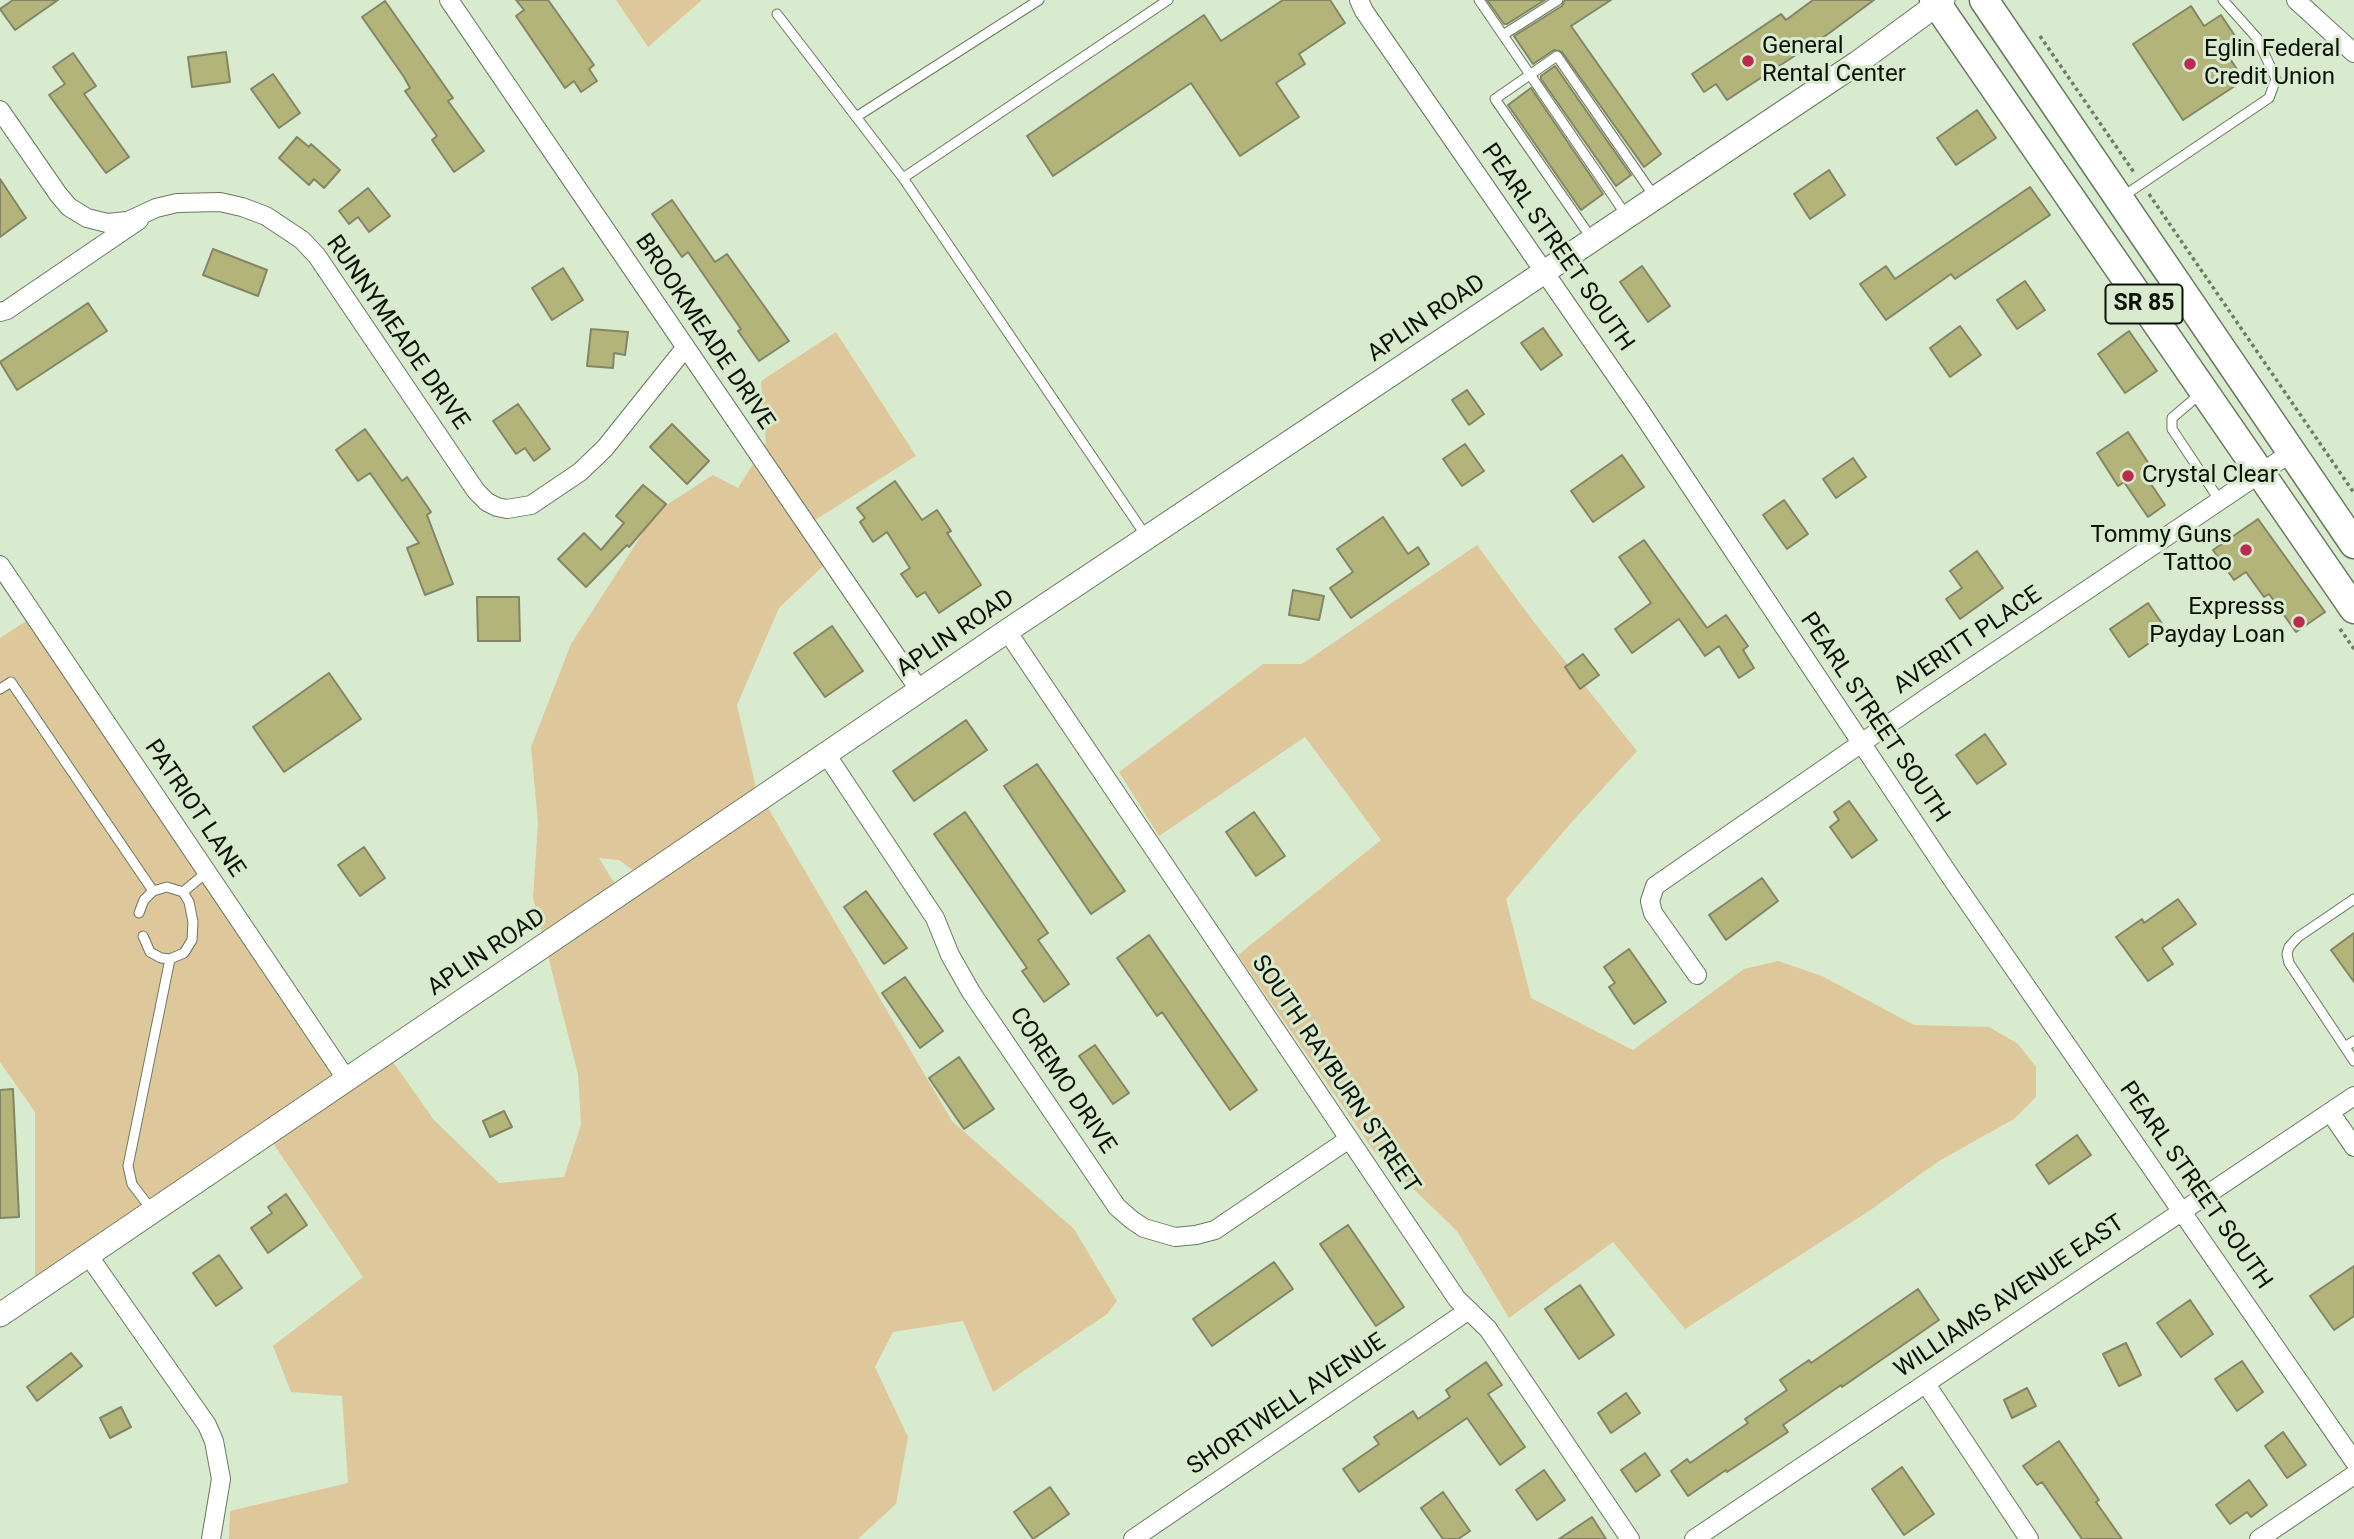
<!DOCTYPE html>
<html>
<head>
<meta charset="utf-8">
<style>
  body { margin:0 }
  canvas { display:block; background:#d9ebce }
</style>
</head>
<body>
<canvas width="2354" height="1539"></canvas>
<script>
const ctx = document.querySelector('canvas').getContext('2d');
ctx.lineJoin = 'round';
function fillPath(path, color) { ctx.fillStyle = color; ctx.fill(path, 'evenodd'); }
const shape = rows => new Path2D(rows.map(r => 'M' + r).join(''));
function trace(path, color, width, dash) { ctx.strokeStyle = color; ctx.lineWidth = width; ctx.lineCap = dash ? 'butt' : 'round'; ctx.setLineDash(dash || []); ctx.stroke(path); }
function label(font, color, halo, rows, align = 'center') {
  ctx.font = font + ' Roboto,sans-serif'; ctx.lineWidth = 6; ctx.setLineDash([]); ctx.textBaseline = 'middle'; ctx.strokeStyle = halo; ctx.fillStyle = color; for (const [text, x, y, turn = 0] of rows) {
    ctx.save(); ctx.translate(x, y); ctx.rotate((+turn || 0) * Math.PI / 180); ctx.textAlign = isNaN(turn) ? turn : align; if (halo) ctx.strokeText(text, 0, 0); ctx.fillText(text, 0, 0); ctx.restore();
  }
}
const green = shape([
  [616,0,702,0,648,47],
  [836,332,916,456,815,520,764,446,766,442,761,381],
  [753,464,823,566,779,608,737,705,756,788,634,871,619,860,599,858,615,884,542,934,533,897,538,823,531,747,571,644,657,511,713,475,738,488],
  [1477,545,1533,621,1637,751,1571,823,1506,899,1531,998,1633,1050,1744,969,1778,961,1822,976,1914,1025,1989,1027,2018,1044,2036,1067,2036,1097,2014,1119,1939,1161,1869,1211,1685,1329,1613,1242,1509,1318,1457,1231,1374,1151,1238,955,1381,840,1305,737,1159,836,1119,772,1263,664,1302,664],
  [26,621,333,1076,35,1278,35,1112,0,1062,0,638],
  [768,808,952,1121,1074,1229,1117,1301,1107,1314,993,1392,963,1321,893,1332,875,1367,908,1437,896,1504,858,1539,229,1539,230,1511,348,1483,342,1396,291,1392,273,1346,363,1277,273,1143,393,1062,434,1120,499,1183,564,1177,581,1125,578,1074,548,956]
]);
const building = shape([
  [13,0,58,0,15,30,0,9,13,0],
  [516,0,548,0,594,65,589,69,597,81,581,92,574,81,565,88,516,16,524,10,516,0],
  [1283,0,1330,0,1345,23,1299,54,1305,64,1276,83,1299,117,1240,156,1191,83,1053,176,1027,136,1204,15,1221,41,1283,0],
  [1487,0,1545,0,1507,24,1504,24,1487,0],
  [1565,0,1611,0,1571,26,1661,154,1644,167,1562,52,1554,50,1533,64,1514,36,1562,6,1565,0],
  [1813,0,1874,0,1828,34,1727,100,1716,84,1704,92,1692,74,1781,14,1786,20,1813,0],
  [385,1,453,98,448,101,484,151,454,172,432,140,437,136,405,91,410,88,404,77,362,17,385,1],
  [2191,6,2204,26,2221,15,2237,39,2223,48,2244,80,2183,120,2133,44,2191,6],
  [226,52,230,82,192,87,188,57,226,52],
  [73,53,96,86,84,94,129,157,106,173,49,95,65,84,53,67,73,53],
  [1555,66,1631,175,1616,186,1541,79,1541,76,1555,66],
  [273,74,300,113,279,128,251,89,273,74],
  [1531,88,1603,194,1581,210,1508,105,1531,88],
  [1977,110,1996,138,1956,165,1937,138,1977,110],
  [297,137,309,147,311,144,340,170,324,188,314,179,309,185,279,158,297,137],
  [1829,170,1845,195,1810,219,1794,194,1829,170],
  [0,179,26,218,0,237,0,179],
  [2030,187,2050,215,1955,279,1951,274,1886,320,1860,284,1886,266,1895,279,2030,187],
  [368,188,390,216,369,232,358,217,349,224,339,211,368,188],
  [672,200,715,262,727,254,789,341,759,361,738,331,741,329,688,252,682,257,652,214,672,200],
  [213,249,267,270,258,296,203,275,213,249],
  [1642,266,1670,306,1648,322,1620,282,1642,266],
  [563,268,583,300,552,320,532,288,563,268],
  [2025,281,2045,310,2017,329,1997,300,2025,281],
  [88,303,107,331,17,390,0,362,88,303],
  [1960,326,1981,355,1950,377,1930,348,1960,326],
  [1543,328,1562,355,1541,370,1521,343,1543,328],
  [591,329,628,332,625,355,614,353,613,368,587,366,591,329],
  [2129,331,2157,371,2125,393,2098,354,2129,331],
  [1467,390,1484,414,1469,425,1452,400,1467,390],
  [518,404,550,449,534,461,525,448,516,454,493,421,518,404],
  [672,424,709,461,687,484,650,447,672,424],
  [365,429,402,481,407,477,431,512,427,515,453,584,425,595,407,548,419,543,370,473,358,481,336,450,365,429],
  [2128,432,2149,464,2141,469,2165,505,2148,517,2124,482,2118,486,2097,453,2128,432],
  [1465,444,1484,471,1462,486,1443,459,1465,444],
  [1622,455,1644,487,1593,522,1571,491,1622,455],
  [1853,458,1866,477,1836,498,1823,479,1853,458],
  [895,481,922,520,937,510,951,531,947,533,981,585,939,613,925,592,917,597,901,574,910,568,887,532,873,542,860,522,865,518,857,508,895,481],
  [643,485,666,504,629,547,627,545,586,587,558,559,584,533,601,550,624,523,616,516,643,485],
  [1784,500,1808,534,1787,549,1763,515,1784,500],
  [1383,517,1408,554,1418,547,1429,564,1351,618,1330,588,1353,572,1337,549,1383,517],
  [2258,519,2325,612,2296,632,2269,594,2264,597,2246,572,2234,580,2213,550,2258,519],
  [1644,540,1707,628,1726,615,1748,646,1743,650,1754,668,1739,678,1719,646,1705,656,1679,619,1632,653,1615,629,1651,603,1619,557,1644,540],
  [1977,551,2003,588,1960,619,1946,599,1962,588,1950,571,1977,551],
  [1293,590,1324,596,1319,620,1289,615,1293,590],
  [477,597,519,597,520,641,478,641,477,597],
  [2148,603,2167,631,2129,657,2110,629,2148,603],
  [832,626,863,671,825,697,794,653,832,626],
  [1583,654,1599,675,1580,689,1565,667,1583,654],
  [329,673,361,719,284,772,253,727,329,673],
  [966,720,987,750,914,801,893,771,966,720],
  [1985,734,2006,764,1977,784,1956,755,1985,734],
  [1037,764,1125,891,1091,914,1004,786,1037,764],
  [1849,801,1877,840,1852,858,1830,827,1839,820,1834,812,1849,801],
  [965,812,1048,933,1038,940,1069,984,1044,1002,1022,971,1027,968,934,834,965,812],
  [1254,812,1285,856,1256,876,1226,832,1254,812],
  [364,847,385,878,360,896,338,865,364,847],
  [1762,878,1778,901,1726,940,1709,915,1762,878],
  [866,891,907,948,884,964,844,907,866,891],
  [2178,899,2196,924,2162,948,2173,964,2148,981,2116,937,2142,919,2144,923,2178,899],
  [2354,933,2354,982,2331,950,2354,933],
  [1149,935,1257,1090,1230,1110,1162,1012,1157,1016,1117,958,1149,935],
  [1629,949,1666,1002,1634,1024,1609,987,1615,983,1604,967,1629,949],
  [905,977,943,1031,920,1048,882,993,905,977],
  [1095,1045,1129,1093,1113,1104,1079,1056,1095,1045],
  [959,1057,994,1109,964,1129,929,1078,959,1057],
  [13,1089,19,1217,0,1218,0,1090,13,1089],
  [504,1111,512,1127,490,1137,483,1121,504,1111],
  [2077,1135,2091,1155,2049,1184,2036,1165,2077,1135],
  [286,1194,307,1225,268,1253,251,1228,272,1213,268,1207,286,1194],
  [1348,1225,1404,1307,1376,1326,1320,1244,1348,1225],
  [219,1255,242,1288,216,1306,193,1273,219,1255],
  [1274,1262,1293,1289,1212,1346,1193,1319,1274,1262],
  [2354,1266,2354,1316,2334,1330,2310,1296,2354,1266],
  [1580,1285,1614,1335,1579,1359,1545,1309,1580,1285],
  [1918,1289,1939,1320,1842,1387,1841,1385,1783,1425,1788,1432,1727,1472,1726,1470,1688,1496,1671,1471,1687,1459,1690,1463,1748,1423,1745,1419,1787,1390,1780,1380,1809,1360,1811,1363,1918,1289],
  [2190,1300,2213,1334,2181,1357,2157,1323,2190,1300],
  [2126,1343,2141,1375,2119,1386,2103,1354,2126,1343],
  [71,1353,82,1366,37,1401,27,1387,71,1353],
  [2242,1361,2263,1392,2237,1411,2215,1379,2242,1361],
  [1486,1362,1502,1385,1488,1394,1525,1447,1500,1465,1467,1418,1359,1492,1343,1469,1379,1444,1374,1437,1413,1411,1418,1419,1450,1397,1446,1390,1486,1362],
  [2027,1388,2036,1406,2012,1418,2004,1400,2027,1388],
  [1626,1393,1640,1413,1611,1433,1598,1413,1626,1393],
  [121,1407,131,1427,110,1438,100,1418,121,1407],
  [2283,1432,2306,1465,2287,1478,2265,1446,2283,1432],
  [2059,1441,2099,1500,2096,1502,2122,1539,2082,1539,2042,1482,2037,1485,2023,1466,2059,1441],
  [1645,1453,1660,1475,1636,1492,1621,1470,1645,1453],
  [1902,1467,1934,1514,1904,1535,1872,1489,1902,1467],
  [1544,1470,1565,1500,1537,1520,1516,1490,1544,1470],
  [2249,1480,2267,1505,2251,1517,2247,1512,2230,1524,2216,1505,2249,1480],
  [1050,1487,1069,1514,1033,1539,1014,1512,1050,1487],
  [1443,1492,1470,1531,1458,1539,1443,1539,1421,1508,1443,1492],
  [1592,1517,1606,1539,1559,1539,1592,1517]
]);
const path = shape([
  [2040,36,2135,174],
  [2149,194,2354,493],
  [2340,629,2354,649]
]);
const service = shape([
  [1479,0,1626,215],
  [777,14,903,178,1146,536],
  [1503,35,1558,0],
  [856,117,1039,0],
  [903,178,1168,0],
  [2122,197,2269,98,2276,79,2257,38,2223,0],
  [1592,239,1495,99,1557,56,1654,196],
  [2200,394,2172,418,2172,429,2220,501],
  [0,689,11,682,153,891],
  [2354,899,2298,937,2289,947,2287,954,2289,963,2354,1061],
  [139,913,144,900,153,891,167,887,183,892],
  [143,936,150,952,161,958,170,959,184,953,192,940,193,922,189,902,183,892,207,872],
  [2345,1047,2354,1041],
  [151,1209,132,1184,128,1166,170,959]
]);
const minor = shape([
  [449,0,920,691],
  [1359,0,1364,11,1639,409,1950,876,2354,1461],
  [2296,0,2354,53],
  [0,110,58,194,69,207,87,218,107,223,128,221,156,208,177,203,220,202,242,207,266,216,302,240,317,256,476,491,487,502,497,507,507,509,531,505,580,472,605,448,685,348],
  [0,312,7,310,139,220],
  [0,565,347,1080],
  [1007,631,1457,1299,1488,1329,1630,1539],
  [826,754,935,918,950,955,971,992,1117,1207,1132,1220,1144,1228,1175,1237,1196,1235,1215,1230,1349,1139],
  [1697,975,1653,913,1650,901,1655,886,1928,697,2292,452],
  [2330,1112,2354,1147],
  [88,1255,207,1425,214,1441,221,1479,211,1539],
  [1926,1384,2029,1539],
  [1133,1539,1469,1310],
  [1694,1539,2354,1096],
  [2259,1539,2354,1475]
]);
const tertiary = shape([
  [0,1315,1007,631,1857,63,1943,0]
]);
const primary = shape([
  [1934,0,2354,609],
  [1984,0,2354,544]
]);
const markers = [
  [1748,61,7,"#ba2a51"],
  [2190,64,7,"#ba2a51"],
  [2128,476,7,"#ba2a51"],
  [2246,550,7,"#ba2a51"],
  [2299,622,7,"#ba2a51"]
];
const shields = [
  [2144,304,77]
];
const shieldNames = [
  ["SR 85",2144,304]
];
const poiNames = [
  ["General",1762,47],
  ["Rental Center",1762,75],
  ["Eglin Federal",2204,50],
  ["Credit Union",2204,78],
  ["Crystal Clear",2142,476],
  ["Tommy Guns",2232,536,"right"],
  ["Tattoo",2232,564,"right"],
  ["Expresss",2285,608,"right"],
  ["Payday Loan",2285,636,"right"]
];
const streetNames = [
  ["PEARL STREET SOUTH",1557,248,55],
  ["APLIN ROAD",1427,319,-34],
  ["BROOKMEADE DRIVE",704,332,56],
  ["RUNNYMEADE DRIVE",397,333,55],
  ["APLIN ROAD",956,634,-34],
  ["AVERITT PLACE",1968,641,-34],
  ["PEARL STREET SOUTH",1874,718,56],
  ["PATRIOT LANE",194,809,56],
  ["APLIN ROAD",487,953,-34],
  ["SOUTH RAYBURN STREET",1335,1075,56],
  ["COREMO DRIVE",1062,1081,56],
  ["PEARL STREET SOUTH",2195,1186,55],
  ["WILLIAMS AVENUE EAST",2010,1297,-34],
  ["SHORTWELL AVENUE",1287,1405,-34]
];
fillPath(green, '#dec79b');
fillPath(building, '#b3b479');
trace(building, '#848567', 2);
trace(service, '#68785e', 11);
trace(minor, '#68785e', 20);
trace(tertiary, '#68785e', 25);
trace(primary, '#68785e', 31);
trace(path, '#707c69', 3.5, [3.5, 3.5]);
trace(service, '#fff', 9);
trace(minor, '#fff', 18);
trace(tertiary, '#fff', 23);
trace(primary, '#fff', 28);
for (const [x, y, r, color] of markers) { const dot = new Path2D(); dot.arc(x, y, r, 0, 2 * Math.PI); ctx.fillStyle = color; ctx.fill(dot); trace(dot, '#d9ebce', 2.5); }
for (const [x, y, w] of shields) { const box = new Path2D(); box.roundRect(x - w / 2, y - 19.5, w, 39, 5); ctx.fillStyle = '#d9ebce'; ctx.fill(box); trace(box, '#0b1107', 2); }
label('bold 23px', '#0b1107', null, shieldNames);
label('24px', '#0b1107', '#d9ebce', poiNames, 'left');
label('24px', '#0b1107', '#d9ebce', streetNames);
</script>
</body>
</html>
